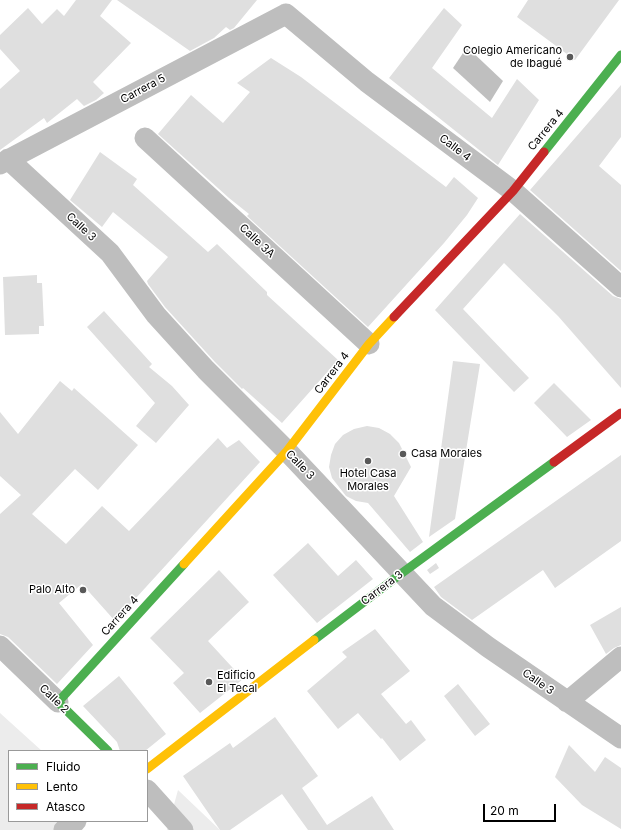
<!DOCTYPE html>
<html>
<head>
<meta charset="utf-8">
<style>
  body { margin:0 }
  #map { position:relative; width:621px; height:830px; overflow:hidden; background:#fff; font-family:Inter,sans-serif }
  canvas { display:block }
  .legend { position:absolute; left:8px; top:750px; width:140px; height:72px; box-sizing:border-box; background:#fff; border:1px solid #999; margin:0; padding:5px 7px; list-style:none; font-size:12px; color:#000 }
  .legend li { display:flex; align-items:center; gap:8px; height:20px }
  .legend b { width:20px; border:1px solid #999 }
  .scale { position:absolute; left:483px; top:804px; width:73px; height:18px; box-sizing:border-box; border:2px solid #000; border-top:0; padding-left:5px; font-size:12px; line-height:14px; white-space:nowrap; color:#000; -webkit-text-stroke:3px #fff; paint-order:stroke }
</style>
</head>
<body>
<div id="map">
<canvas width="621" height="830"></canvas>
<ul class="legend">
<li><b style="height:5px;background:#4caf50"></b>Fluido</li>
<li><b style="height:5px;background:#ffc107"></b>Lento</li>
<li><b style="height:5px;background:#c62828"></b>Atasco</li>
</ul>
<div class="scale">20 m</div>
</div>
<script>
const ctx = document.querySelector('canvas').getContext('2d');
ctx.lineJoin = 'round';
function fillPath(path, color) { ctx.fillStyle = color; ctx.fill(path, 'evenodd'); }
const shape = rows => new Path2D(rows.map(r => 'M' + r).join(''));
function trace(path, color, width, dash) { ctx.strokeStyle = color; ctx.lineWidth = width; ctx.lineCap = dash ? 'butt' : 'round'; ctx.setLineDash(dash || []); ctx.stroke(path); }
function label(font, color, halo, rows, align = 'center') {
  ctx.font = font + ' Inter,sans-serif'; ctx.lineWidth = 3; ctx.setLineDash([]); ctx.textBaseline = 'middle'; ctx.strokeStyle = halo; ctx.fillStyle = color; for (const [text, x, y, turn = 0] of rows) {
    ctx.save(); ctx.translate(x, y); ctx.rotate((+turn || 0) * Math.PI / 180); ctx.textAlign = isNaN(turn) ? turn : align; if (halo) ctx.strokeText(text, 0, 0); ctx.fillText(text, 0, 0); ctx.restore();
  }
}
const green = shape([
  [0,713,42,751,9,751,9,821,69,821,56,830,0,830],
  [178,790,220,830,167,830]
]);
const water = shape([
  [467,47,503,81,490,102,453,68]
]);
const building = shape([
  [76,0,112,0,100,16,131,43,93,82,104,93,96,100,84,106,77,99,47,123,44,118,0,150,0,89,20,71,0,49,0,35,28,8,42,24,57,9,64,16],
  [117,0,257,0,234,28,230,30,226,27,214,38,190,51],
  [528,0,619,0,575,60,517,17],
  [444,8,462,25,432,68,492,118,517,79,539,100,498,165,389,78],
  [271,58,301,77,446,187,454,177,478,198,467,215,444,243,368,327,247,216,249,214,229,198,158,134,191,95,223,123,250,92,237,83],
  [621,85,621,137,599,166,621,185,621,271,530,190],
  [100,152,137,179,133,185,208,252,217,244,267,292,267,295,338,360,282,423,243,388,242,389,215,362,165,307,148,284,147,281,168,257,113,212,102,227,70,200],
  [520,214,613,296,621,299,621,388,558,316,504,263,463,309,529,378,514,392,435,310],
  [37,275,37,283,42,283,44,326,39,326,39,334,5,335,3,277],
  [104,311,152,364,149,367,172,386,189,405,156,443,136,426,155,403,87,327],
  [453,361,480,364,455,519,429,537],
  [60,381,72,391,74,388,138,445,98,490,75,469,32,514,66,544,102,506,129,531,218,438,227,448,239,440,260,462,115,621,82,584,59,603,93,645,57,684,8,637,0,634,0,514,21,495,0,476,0,412,18,434],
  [554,383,591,420,567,437,534,403],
  [367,426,379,428,390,434,399,443,411,467,394,496,423,542,410,552,368,503,356,501,346,496,332,478,329,467,331,455,335,444,343,435,354,429],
  [621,455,621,541,555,588,543,570,472,620,441,597,434,587],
  [308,543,338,576,356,560,373,579,317,623,273,575],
  [436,563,439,568,430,574,427,570],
  [219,570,249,602,208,641,243,679,200,713,173,683,184,673,150,638],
  [621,607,621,645,614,648,606,654,590,625],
  [375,629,410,671,381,694,406,724,411,720,426,740,400,761,382,738,381,739,358,713,338,729,307,691,347,657,342,652],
  [119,676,166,734,145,751,120,751,117,742,83,706],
  [458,684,490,724,475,736,444,696],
  [275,717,318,776,302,788,327,825,372,796,394,830,308,830,282,794,230,830,220,830,183,776,230,743,233,748],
  [569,745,595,772,605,757,621,768,621,829,582,805,555,777]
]);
const street = shape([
  [286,14,367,82,513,191,621,287],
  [145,138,369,344],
  [8,159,110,253,156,315,206,370,287,451,433,606,488,647,621,738],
  [0,164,286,14],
  [0,646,58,702],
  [567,702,621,657],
  [147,790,183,830],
  [64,830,76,821]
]);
const fast = shape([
  [544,152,621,55],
  [314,640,402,573,554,462],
  [108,751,58,702,184,564]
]);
const slow = shape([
  [184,564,287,451,369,344,394,317],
  [147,769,314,640]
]);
const jam = shape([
  [394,317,513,191,544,152],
  [554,462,621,413]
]);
const markers = [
  [570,57,4,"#595959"],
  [403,454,4,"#595959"],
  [368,461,4,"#595959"],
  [83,590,4,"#595959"],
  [209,682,4,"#595959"]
];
const poiNames = [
  ["Colegio Americano",562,51],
  ["de Ibagué",562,64],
  ["Casa Morales",411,454,"left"],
  ["Hotel Casa",368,474,"center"],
  ["Morales",368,487,"center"],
  ["Palo Alto",75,590],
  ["Edificio",217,676,"left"],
  ["El Tecal",217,689,"left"]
];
const streetNames = [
  ["Carrera 5",143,89,-28],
  ["Carrera 4",546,130,-51],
  ["Calle 4",455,148,37],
  ["Calle 3",81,227,43],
  ["Calle 3A",257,241,43],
  ["Carrera 4",332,373,-53],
  ["Calle 3",300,465,46],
  ["Carrera 3",382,588,-37],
  ["Carrera 4",120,616,-48],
  ["Calle 3",538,682,35],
  ["Calle 2",54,699,44]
];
fillPath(green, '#ececec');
fillPath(water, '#bfbfbf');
fillPath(building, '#dfdfdf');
trace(street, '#bebebe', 21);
trace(fast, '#4caf50', 9);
trace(slow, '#ffc107', 9);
trace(jam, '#c62828', 9);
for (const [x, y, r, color] of markers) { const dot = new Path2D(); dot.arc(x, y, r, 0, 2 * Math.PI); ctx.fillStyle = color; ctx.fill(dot); trace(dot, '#fff', 1.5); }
label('11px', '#000', '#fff', poiNames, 'right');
label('11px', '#000', '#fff', streetNames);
</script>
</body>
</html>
